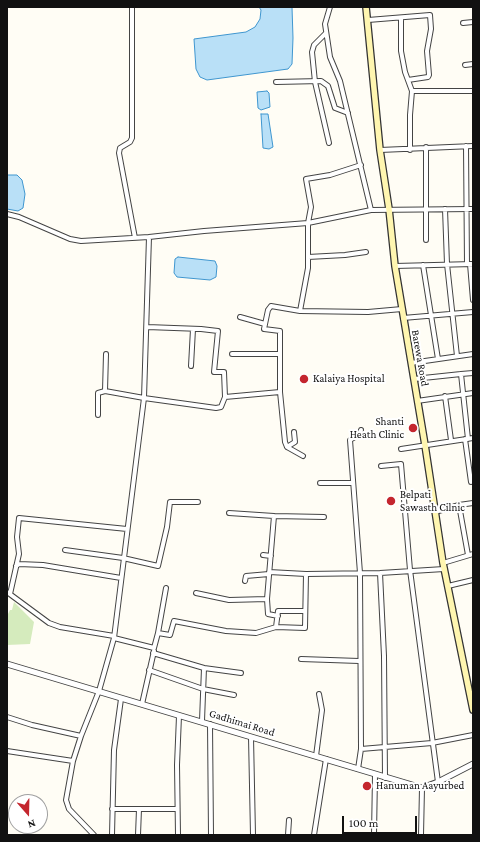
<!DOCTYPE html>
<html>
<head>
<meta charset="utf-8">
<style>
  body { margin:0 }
  #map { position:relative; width:480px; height:842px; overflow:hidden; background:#fffdf5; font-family:"Crimson Pro",serif }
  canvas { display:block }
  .frame { position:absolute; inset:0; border:8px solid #111; pointer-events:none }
  .north { position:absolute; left:8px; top:794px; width:40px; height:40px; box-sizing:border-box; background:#fff; border:1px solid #a0a0a0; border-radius:50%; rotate:160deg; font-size:11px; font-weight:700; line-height:16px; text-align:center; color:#111 }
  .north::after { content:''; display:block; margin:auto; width:14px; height:18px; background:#c4262e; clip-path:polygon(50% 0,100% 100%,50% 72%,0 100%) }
  .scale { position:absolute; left:342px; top:816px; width:75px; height:18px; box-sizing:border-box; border:2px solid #111; border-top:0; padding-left:5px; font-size:12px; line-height:14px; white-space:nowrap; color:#111; -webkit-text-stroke:3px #fff; paint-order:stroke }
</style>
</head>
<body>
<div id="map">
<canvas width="480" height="842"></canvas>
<div class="frame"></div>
<div class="north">N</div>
<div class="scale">100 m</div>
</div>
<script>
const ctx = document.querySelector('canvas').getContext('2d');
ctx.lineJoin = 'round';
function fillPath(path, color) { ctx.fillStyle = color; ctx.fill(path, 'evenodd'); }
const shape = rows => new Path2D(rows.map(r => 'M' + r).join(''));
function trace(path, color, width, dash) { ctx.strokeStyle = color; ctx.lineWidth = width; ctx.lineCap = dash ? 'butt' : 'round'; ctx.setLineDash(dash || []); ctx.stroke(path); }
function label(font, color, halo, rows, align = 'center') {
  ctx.font = font + ' "Crimson Pro",serif'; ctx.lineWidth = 4; ctx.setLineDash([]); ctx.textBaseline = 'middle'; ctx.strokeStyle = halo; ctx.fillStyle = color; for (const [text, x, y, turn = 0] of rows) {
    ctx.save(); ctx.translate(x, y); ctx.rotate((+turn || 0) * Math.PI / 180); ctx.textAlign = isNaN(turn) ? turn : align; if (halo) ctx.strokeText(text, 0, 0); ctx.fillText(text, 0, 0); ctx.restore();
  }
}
const green = shape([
  [14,602,34,622,30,644,7,645,7,616,10,610,12,610]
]);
const water = shape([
  [259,7,292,7,293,38,292,64,288,69,207,80,200,77,196,69,194,39,246,32,255,27,260,19,261,10,259,7],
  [267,91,269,93,270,107,261,110,258,108,257,92,267,91],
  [261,114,268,114,273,147,269,149,263,148,261,114],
  [7,175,17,175,22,180,25,194,23,208,18,211,7,209,7,175],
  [178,257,215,261,217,266,216,277,210,280,177,277,174,273,175,259,178,257]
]);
const minor = shape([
  [132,7,132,138,130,142,120,148,119,153,135,238],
  [330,7,325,24,330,57,340,81,371,210],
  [401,18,401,51,405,72,412,91,410,115,410,150],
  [368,20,430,15,431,29,427,51,429,75,428,77,408,80],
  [463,23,473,22],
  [326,33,314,45,312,52,315,82,329,143],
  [465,65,473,64],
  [276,82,321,81,328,86,335,108,348,113],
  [412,91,473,91],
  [466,146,467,264],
  [426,147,426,240],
  [380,150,473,146],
  [445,209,447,264,457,356],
  [7,214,19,217,70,239,81,241,149,237],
  [308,257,345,255,366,252],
  [470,264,473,300],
  [423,265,438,359],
  [395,266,473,264],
  [300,311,308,268,308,223,311,207,306,179,330,175,361,165],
  [240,317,265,324],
  [403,318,473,312],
  [147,327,201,329,218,331,214,372,224,372,225,397],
  [232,354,280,354],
  [411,363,473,354],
  [191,366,193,329],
  [414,379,461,374],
  [105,391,106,354],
  [280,392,280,331,264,329,268,310,271,306,300,311,368,312,402,309],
  [445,396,451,440],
  [417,401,473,393],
  [98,415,98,393,105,391,144,398,216,408,221,407,225,397,280,392,285,442,287,447,303,456],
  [465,439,471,482],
  [468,439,461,374,473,373],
  [287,447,295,442,294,432],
  [401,449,473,438],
  [381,466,401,464,410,570,438,782],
  [320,483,353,483],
  [459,505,468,555],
  [435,512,459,505,473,503],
  [229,513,274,516,267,599],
  [274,516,324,517],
  [65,550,123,558,158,566,167,527,170,502,198,502],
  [263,555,271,556],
  [443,563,473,554],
  [16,566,19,564,43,565,121,578],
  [269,572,306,574],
  [380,573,384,656,385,778],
  [245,581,246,576,269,574],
  [448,586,473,580],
  [7,592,49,623,60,627,114,636],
  [196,593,229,600,267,599,268,614,278,616],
  [10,594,19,554,17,537,19,518,127,529],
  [276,627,305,628,306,574,380,573,444,569],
  [158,633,166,588],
  [114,638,154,648,158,633,170,635,174,621,226,631,256,633,276,627,278,611,305,611],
  [153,653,204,668,202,721],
  [301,659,359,661],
  [204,668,241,673],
  [149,670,203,689,234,695],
  [142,704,154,651],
  [7,717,32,725,81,736],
  [210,724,211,835],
  [251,737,253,835],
  [361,749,432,743,473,735],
  [7,751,73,761],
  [316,756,322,710,319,694],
  [358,769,361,749,360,573,350,440,360,434,361,430],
  [112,809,177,809],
  [94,835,69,809,66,800,73,761,81,736,99,691,114,638,144,398,149,237,204,231,308,223,371,210,473,209],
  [112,835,114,750,121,699],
  [138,835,139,809],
  [178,835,177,765,179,716],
  [288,835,289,820],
  [314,835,326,759],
  [374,835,375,775],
  [421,835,422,788]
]);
const tertiary = shape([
  [7,664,422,788,438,782,473,764]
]);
const secondary = shape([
  [366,7,380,150,389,209,395,266,425,445,443,563,473,710]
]);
const markers = [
  [304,379,5,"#c4262e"],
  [413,428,5,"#c4262e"],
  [391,501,5,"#c4262e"],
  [367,786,5,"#c4262e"]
];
const streetNames = [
  ["Barewa Road",420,358,80],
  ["Gadhimai Road",242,723,17]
];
const poiNames = [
  ["Kalaiya Hospital",313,379],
  ["Shanti",404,422,"right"],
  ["Heath Clinic",404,435,"right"],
  ["Belpati",400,495],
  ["Sawasth Cilnic",400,508],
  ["Hanuman Aayurbed",376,786]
];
fillPath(green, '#d5ebbd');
fillPath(water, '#b9e0f7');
trace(water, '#3f96cf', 1);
trace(minor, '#444', 6);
trace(tertiary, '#444', 7);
trace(secondary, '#333', 8);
trace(minor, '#fff', 4);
trace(tertiary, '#fff', 5);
trace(secondary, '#fff6b0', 5.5);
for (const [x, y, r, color] of markers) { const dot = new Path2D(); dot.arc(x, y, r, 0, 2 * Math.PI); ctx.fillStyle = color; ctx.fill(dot); trace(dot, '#fff', 1.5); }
label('11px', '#111', '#fff', streetNames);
label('11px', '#111', '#fff', poiNames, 'left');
</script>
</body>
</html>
